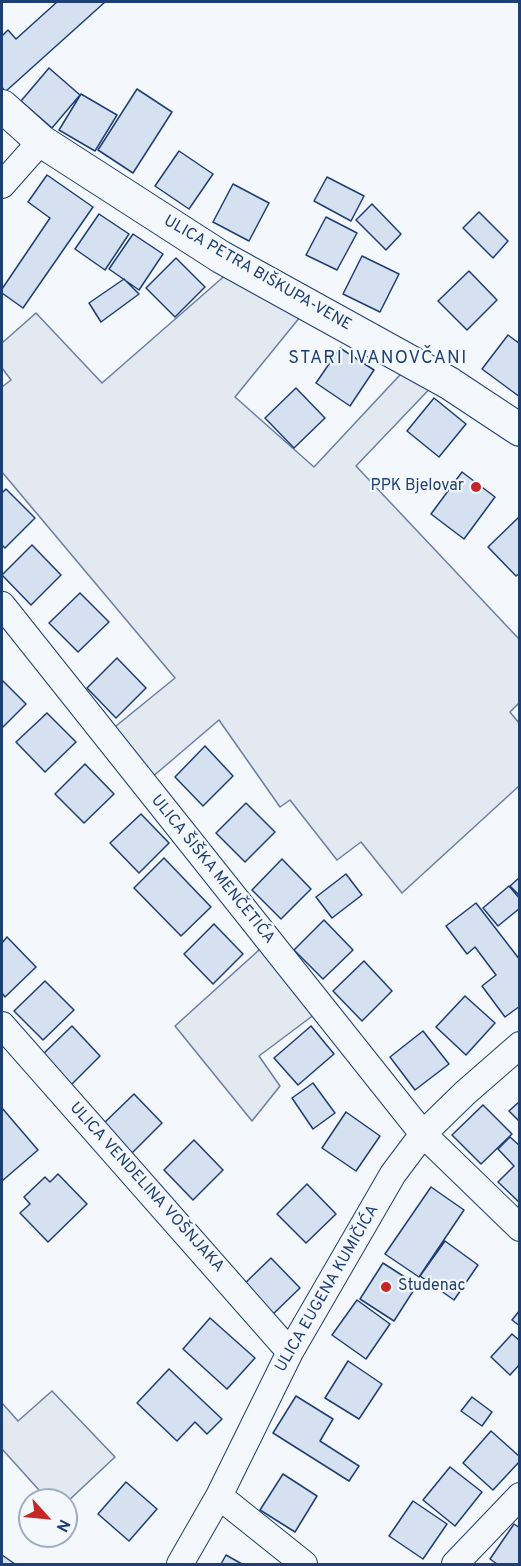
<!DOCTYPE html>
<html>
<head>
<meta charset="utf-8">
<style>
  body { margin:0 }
  #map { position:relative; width:521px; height:1566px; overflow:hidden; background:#f4f7fb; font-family:Overpass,sans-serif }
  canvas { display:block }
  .frame { position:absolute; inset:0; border:3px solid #1d3f73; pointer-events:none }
  .north { position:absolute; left:18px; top:1488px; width:60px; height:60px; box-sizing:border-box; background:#f4f7fb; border:2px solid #9eadc5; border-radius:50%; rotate:117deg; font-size:16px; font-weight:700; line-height:24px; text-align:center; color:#1d3f73 }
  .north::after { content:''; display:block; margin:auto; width:21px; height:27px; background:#c62828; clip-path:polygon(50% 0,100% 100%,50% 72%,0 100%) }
</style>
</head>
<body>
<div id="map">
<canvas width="521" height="1566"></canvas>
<div class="frame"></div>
<div class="north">N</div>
</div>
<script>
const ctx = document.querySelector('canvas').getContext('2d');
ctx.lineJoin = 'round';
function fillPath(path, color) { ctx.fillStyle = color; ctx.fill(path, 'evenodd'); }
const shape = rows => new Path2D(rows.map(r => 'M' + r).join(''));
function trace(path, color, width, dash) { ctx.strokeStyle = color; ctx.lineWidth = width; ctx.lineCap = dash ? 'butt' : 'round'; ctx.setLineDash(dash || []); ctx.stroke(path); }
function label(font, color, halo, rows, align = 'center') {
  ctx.font = font + ' Overpass,sans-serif'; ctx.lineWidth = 4.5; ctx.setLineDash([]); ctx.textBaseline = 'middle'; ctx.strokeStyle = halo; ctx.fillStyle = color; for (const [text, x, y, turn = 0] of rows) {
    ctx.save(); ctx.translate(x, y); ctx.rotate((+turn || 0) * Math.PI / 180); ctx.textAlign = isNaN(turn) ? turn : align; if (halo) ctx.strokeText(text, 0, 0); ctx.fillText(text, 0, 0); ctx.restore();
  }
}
const green = shape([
  [237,265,309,306,235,397,314,467,412,362,440,378,356,466,519,639,519,703,510,712,519,723,519,786,402,893,361,842,337,860,290,800,280,807,219,720,144,784,105,735,175,678,2,472,2,387,11,380,2,368,2,343,36,313,102,383,237,265],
  [269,941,323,1008,259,1056,280,1086,252,1121,175,1026,269,941],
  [52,1391,115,1457,66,1503,66,1500,48,1500,2,1449,2,1403,18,1421,52,1391]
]);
const building = shape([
  [57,2,105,2,5,92,2,87,2,36,8,30,16,39,57,2],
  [49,68,80,95,52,128,21,101,49,68],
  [137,89,172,112,133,173,98,150,137,89],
  [81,94,117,115,95,151,59,130,81,94],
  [179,151,213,174,189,209,155,186,179,151],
  [47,175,93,207,23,308,2,293,2,289,50,218,28,202,47,175],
  [327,177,364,196,351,221,314,201,327,177],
  [233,184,269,203,249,241,213,222,233,184],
  [372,204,401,234,386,250,356,220,372,204],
  [479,212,508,241,493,258,463,228,479,212],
  [99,214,129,234,105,270,75,249,99,214],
  [326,217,357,233,337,270,306,255,326,217],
  [133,234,163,254,139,290,109,269,133,234],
  [362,256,399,274,380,312,343,294,362,256],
  [176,258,205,287,175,317,146,288,176,258],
  [469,271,497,300,467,330,438,301,469,271],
  [124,279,139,294,101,322,89,303,124,279],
  [508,335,520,344,520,397,482,369,508,335],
  [340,348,374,370,350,406,316,383,340,348],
  [296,388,325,418,294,448,265,418,296,388],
  [434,398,466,424,439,457,407,431,434,398],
  [462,472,495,497,464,539,431,514,462,472],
  [6,489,35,518,5,548,2,545,2,493,6,489],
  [520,516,520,573,516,576,488,547,520,516],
  [32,545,61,575,31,605,2,575,32,545],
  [80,593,109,622,78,652,49,623,80,593],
  [117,658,146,688,116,718,87,688,117,658],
  [2,680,26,704,2,728,2,680],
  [47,713,76,742,45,772,16,742,47,713],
  [205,746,233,776,203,806,175,777,205,746],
  [85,764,114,794,84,823,55,794,85,764],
  [246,803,275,832,245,862,216,833,246,803],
  [141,814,169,843,139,873,110,843,141,814],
  [164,858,211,907,181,936,134,888,164,858],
  [282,859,311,889,281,919,252,890,282,859],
  [346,874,362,895,332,918,316,897,346,874],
  [520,877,520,896,510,886,520,877],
  [509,886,520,899,520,908,498,926,483,908,509,886],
  [476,903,520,960,520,1006,505,1017,482,986,496,975,475,947,467,954,446,926,476,903],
  [324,920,353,950,323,979,294,950,324,920],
  [214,924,243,954,213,984,184,954,214,924],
  [7,937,36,967,5,997,2,993,2,943,7,937],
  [364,961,392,991,362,1021,333,991,364,961],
  [45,981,74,1010,43,1040,14,1011,45,981],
  [465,996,495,1023,466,1055,436,1027,465,996],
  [72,1026,100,1056,70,1086,41,1056,72,1026],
  [311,1026,334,1054,298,1085,274,1058,311,1026],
  [423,1031,449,1064,415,1090,390,1057,423,1031],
  [313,1083,335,1113,313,1129,292,1098,313,1083],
  [134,1094,162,1123,132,1153,103,1124,134,1094],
  [520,1101,520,1122,509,1111,520,1101],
  [483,1105,512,1134,481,1164,452,1135,483,1105],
  [2,1108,38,1150,2,1181,2,1108],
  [346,1112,380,1136,356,1171,322,1148,346,1112],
  [510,1137,520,1146,520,1203,498,1182,514,1166,498,1149,510,1137],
  [194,1140,223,1170,193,1200,164,1170,194,1140],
  [58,1174,87,1204,48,1242,20,1213,30,1204,24,1197,45,1177,50,1182,58,1174],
  [307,1184,336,1214,306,1243,277,1214,307,1184],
  [431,1187,464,1210,419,1277,385,1254,431,1187],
  [445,1241,478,1265,454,1300,420,1276,445,1241],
  [271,1258,300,1288,269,1318,240,1288,271,1258],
  [383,1263,417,1285,394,1321,360,1299,383,1263],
  [357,1300,390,1324,366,1359,332,1335,357,1300],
  [520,1310,520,1326,512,1320,520,1310],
  [210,1318,255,1358,227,1389,183,1349,210,1318],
  [512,1334,520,1341,520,1364,510,1375,491,1357,512,1334],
  [348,1361,382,1384,359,1419,325,1398,348,1361],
  [169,1369,222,1419,207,1434,195,1422,177,1441,137,1403,169,1369],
  [296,1396,333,1419,320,1441,359,1466,349,1481,273,1433,296,1396],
  [472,1397,492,1412,482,1426,461,1411,472,1397],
  [491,1431,520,1457,520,1461,493,1490,463,1463,491,1431],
  [450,1467,482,1492,455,1526,423,1500,450,1467],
  [283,1474,317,1496,295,1532,260,1510,283,1474],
  [126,1482,157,1509,129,1541,98,1514,126,1482],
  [413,1501,447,1524,423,1559,389,1536,413,1501],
  [514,1524,520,1528,520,1564,497,1564,490,1559,514,1524],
  [2,1555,15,1564,2,1564,2,1555],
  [226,1555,242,1564,221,1564,226,1555]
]);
const minor = shape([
  [2,185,41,141],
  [2,605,423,1134,520,1228],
  [2,1025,290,1352],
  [219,1496,304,1564],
  [180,1564,219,1496,290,1352,393,1174,423,1134,465,1093,520,1045],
  [455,1564,520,1496]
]);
const major = shape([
  [2,106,41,141,221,257,449,383,520,430]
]);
const markers = [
  [476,487,6,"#c62828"],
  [386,1287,6,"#c62828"]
];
const streetNames = [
  ["ULICA PETRA BIŠKUPA-VENE",257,274,30],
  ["ULICA ŠIŠKA MENČETIĆA",212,870,51],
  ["ULICA VENDELINA VOŠNJAKA",146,1188,48],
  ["ULICA EUGENA KUMIČIĆA",328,1289,-60]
];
const poiNames = [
  ["PPK Bjelovar",464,487],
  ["Studenac",398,1287,"left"]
];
const neighbourhoodNames = [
  ["STARI IVANOVČANI",378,359]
];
fillPath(green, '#e3e9f0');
trace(green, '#687fa3', 1.5);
fillPath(building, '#d5e0f0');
trace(building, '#1d3f73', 1.5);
trace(minor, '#1d3f73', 28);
trace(major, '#1d3f73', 34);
trace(minor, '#f4f7fb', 26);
trace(major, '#f4f7fb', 32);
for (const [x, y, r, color] of markers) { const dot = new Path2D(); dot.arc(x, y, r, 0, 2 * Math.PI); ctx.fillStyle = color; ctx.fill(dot); trace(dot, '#f4f7fb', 2); }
label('16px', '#1d3f73', '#f4f7fb', streetNames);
label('16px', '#1d3f73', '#f4f7fb', poiNames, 'right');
ctx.letterSpacing = '1.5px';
label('18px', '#1d3f73', '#f4f7fb', neighbourhoodNames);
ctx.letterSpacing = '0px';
</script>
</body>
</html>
